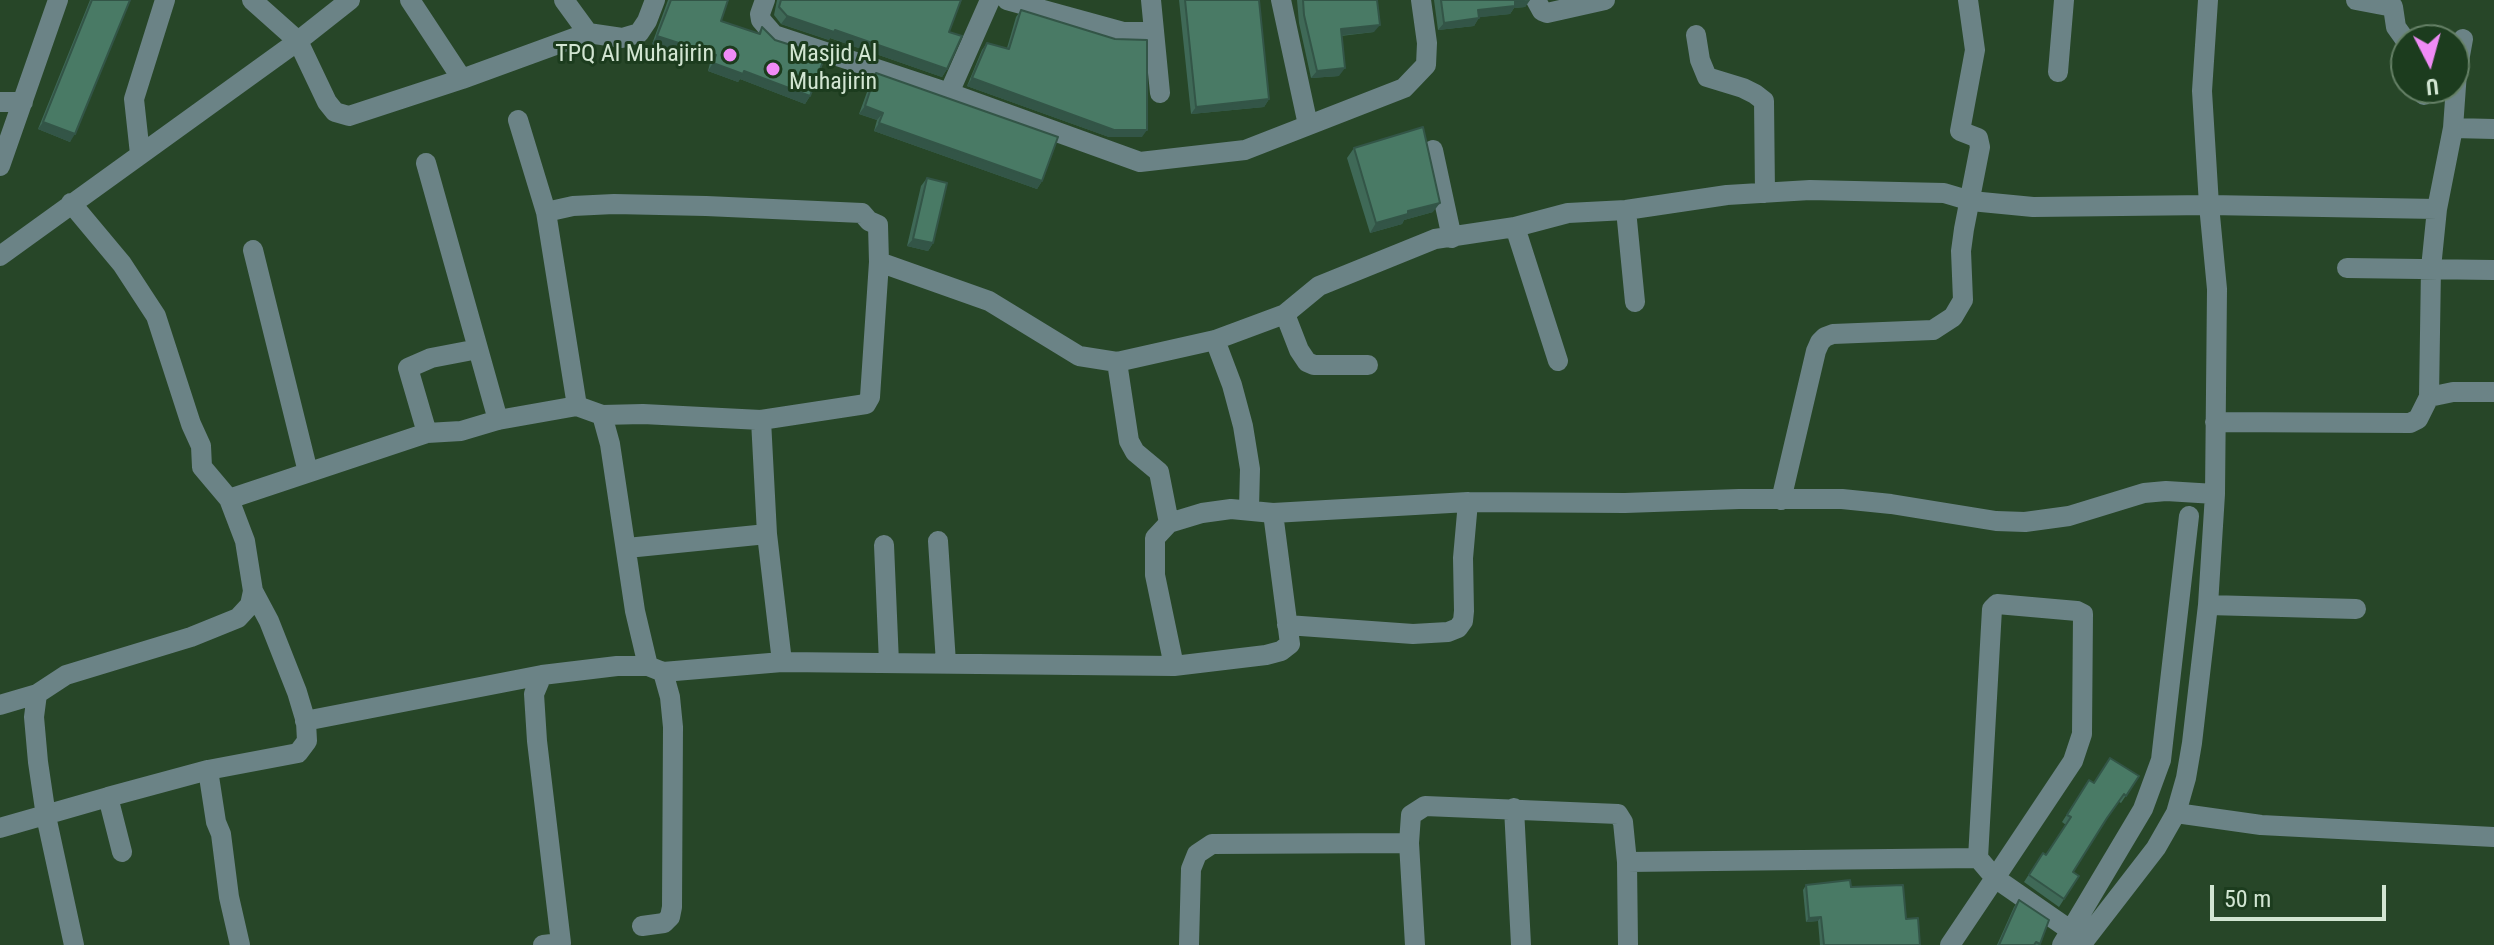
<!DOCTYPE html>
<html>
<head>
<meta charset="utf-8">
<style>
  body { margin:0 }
  #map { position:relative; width:2494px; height:945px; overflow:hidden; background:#274628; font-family:"Roboto Condensed",sans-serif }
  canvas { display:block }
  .north { position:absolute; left:2390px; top:24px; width:80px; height:80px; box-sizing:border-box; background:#1c3c1e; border:2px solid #658066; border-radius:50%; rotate:174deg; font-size:22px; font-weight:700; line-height:32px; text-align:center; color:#d2e5d2 }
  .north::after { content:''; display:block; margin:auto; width:28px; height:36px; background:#f08bf6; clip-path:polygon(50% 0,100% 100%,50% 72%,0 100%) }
  .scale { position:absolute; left:2210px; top:885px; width:176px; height:36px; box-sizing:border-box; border:4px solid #d2e5d2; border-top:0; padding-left:10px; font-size:24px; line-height:28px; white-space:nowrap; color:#d2e5d2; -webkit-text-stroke:6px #1c3c1e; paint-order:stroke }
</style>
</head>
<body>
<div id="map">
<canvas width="2494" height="945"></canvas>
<div class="north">U</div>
<div class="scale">50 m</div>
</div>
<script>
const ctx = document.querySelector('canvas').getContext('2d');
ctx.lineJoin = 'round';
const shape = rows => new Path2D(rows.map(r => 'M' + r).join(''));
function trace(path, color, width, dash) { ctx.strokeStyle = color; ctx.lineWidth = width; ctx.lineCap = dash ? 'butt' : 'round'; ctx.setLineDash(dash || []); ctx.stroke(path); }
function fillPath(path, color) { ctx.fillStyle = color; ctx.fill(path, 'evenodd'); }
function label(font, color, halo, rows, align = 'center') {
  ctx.font = font + ' "Roboto Condensed",sans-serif'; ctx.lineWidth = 6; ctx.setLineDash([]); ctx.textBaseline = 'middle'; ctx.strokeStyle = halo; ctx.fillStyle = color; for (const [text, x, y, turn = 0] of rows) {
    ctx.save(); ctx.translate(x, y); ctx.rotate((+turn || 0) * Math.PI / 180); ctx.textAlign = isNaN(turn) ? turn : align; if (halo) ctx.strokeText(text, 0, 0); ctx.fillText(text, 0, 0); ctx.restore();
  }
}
const minor = shape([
  [252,0,298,41,327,102,335,112,349,116,462,79,588,33,622,38,639,33,647,21,655,0],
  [410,0,462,79],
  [564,0,588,33],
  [765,0,760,14,761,20,774,35,949,93,1140,162,1245,150,1404,88,1426,65,1427,43,1421,0],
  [1007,0,1123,32,1154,32],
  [1151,0,1160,93],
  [1281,0,1308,125],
  [1536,0,1542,11,1547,13,1605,0],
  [2356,0,2393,7,2396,27,2406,41],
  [1696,35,1700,60,1707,77,1743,88,1755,94,1764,101,1765,193],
  [2058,72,2064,0],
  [2424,88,2424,95],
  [949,93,990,0],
  [0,102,23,102],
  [518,120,546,212,577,406],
  [2453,128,2494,129],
  [1433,150,1452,238],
  [140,154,134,99,165,0],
  [426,163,498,420],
  [0,166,58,0],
  [71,203,122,264,156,316,191,424,201,446,202,467,229,499,245,541,253,591,250,605,238,618,191,637,66,675,37,694,34,717,38,762,46,816,74,945],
  [1626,210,1635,302],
  [546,212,573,206,614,204,706,206,862,213,869,221,878,225,879,262,870,397,866,404,761,420,643,414,602,415,610,444,635,611,648,666],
  [1515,227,1558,361],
  [253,250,308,472],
  [0,256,298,41,350,0],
  [879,262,989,301,1079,356,1117,362,1215,340,1285,314,1319,286,1435,239,1515,227,1568,213,1626,210,1727,195,1810,190,1944,193,1971,201,2033,207,2209,205,2437,209],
  [2347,268,2494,270],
  [1285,314,1299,350,1307,362,1314,365,1368,365],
  [1215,340,1232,385,1243,426,1250,469,1249,509],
  [1117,362,1129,441,1135,452,1159,472,1169,523],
  [2429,397,2431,268,2437,209,2453,128,2457,72,2463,39],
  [761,420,767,534,782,662],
  [2215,422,2410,423,2418,419,2429,397,2453,392,2494,392],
  [427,433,408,368,431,358,478,349],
  [229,499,427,433,461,431,498,420,577,406,602,415],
  [1781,500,1816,351,1820,342,1825,337,1833,334,1933,330,1953,317,1963,300,1961,251,1964,229,1980,147,1978,138,1960,131,1975,50,1968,0],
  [938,541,946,663],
  [884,545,889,663],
  [627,548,767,534],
  [2208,605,2356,609],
  [1287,625,1413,634,1448,632,1458,628,1463,621,1464,611,1463,558,1468,502],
  [1174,666,1155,575,1155,538,1169,523,1202,513,1231,509,1273,513,1468,502,1625,503,1739,499,1842,499,1891,504,1996,521,2025,522,2069,516,2144,493,2166,491,2215,494],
  [0,705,37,694],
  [305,721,542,675],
  [208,770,216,822,221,834,229,897,240,945],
  [108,797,208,770,298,753,307,741,306,722,297,692,269,621,253,591],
  [1514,808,1521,945],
  [2176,813,2261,825,2494,837],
  [0,828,108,797,122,852],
  [1627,862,1978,858],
  [642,926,664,923,670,917,672,907,673,727,670,697,663,672],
  [543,945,561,943,537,741,534,694,542,675,617,666,648,666,663,672,782,662,1174,666,1266,655,1281,651,1290,644,1273,513],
  [1189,945,1191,869,1197,854,1212,844,1409,843],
  [1415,945,1409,843,1411,815,1425,806,1618,814,1623,822,1627,862,1628,945],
  [1950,945,1995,878,2073,761,2082,734,2083,614,2077,611,1997,604,1992,609,1978,858,1995,878,2083,939],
  [2062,945,2143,809,2161,760,2189,516],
  [2081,945,2156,848,2176,813,2186,778,2192,743,2208,605,2215,494,2217,289,2209,205,2202,91,2208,0]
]);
const wall = shape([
  [90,0,130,0,70,142,38,129],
  [668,0,728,0,721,21,758,33,762,27,810,96,805,104,740,79,738,82,708,71,710,63,652,44],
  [777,0,961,0,949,32,947,69,942,77,830,38,829,40,781,24,774,15],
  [1179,0,1259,0,1269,99,1264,107,1191,114],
  [1297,0,1377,0,1374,32,1341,36,1339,76,1311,78,1299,23],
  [1434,0,1530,0,1525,7,1514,8,1510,14,1479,17,1474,26,1438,30],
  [1021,10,1142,137,1109,137,967,86,982,50,987,43,1007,48,1016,17],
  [876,73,1042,181,1037,189,874,131,877,120,859,114,871,81],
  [1354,148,1433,212,1404,220,1402,224,1370,233,1347,158],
  [927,178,933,243,928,251,907,246,921,186],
  [2139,776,2121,803,2119,802,2105,821,2073,872,2079,876,2059,907,2024,882,2038,860,2046,855,2066,825,2062,822,2089,780,2094,783],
  [1806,885,1851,887,1906,919,1920,945,1820,945,1818,921,1806,922,1803,890],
  [2019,900,2039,945,1997,945,2014,907]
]);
const shadedWall = shape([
  [1530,0,1525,7,1514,8,1510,14,1473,18,1478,10,1515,1],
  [787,16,835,30,947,69,942,77,830,38,829,40,781,24],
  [1479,18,1474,26,1438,30,1444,23],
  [1380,25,1374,32,1335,36,1341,29],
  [657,36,716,55,710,63,652,44],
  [713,63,744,71,810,96,805,104,740,79,738,82,708,71],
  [1345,68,1339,76,1311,78,1317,71],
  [972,78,1147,130,1142,137,1109,137,967,86],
  [1269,99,1264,107,1191,114,1196,107],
  [865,106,883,113,877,120,859,114],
  [43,122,75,134,70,142,38,129],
  [879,123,1042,181,1037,189,874,131],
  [1440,203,1433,212,1404,220,1402,224,1370,233,1376,223,1408,211],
  [913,239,933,243,928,251,907,246],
  [1821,917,1818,921,1806,922,1809,918]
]);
const building = shape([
  [92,0,130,0,75,134,43,122,92,0],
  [671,0,728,0,721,21,760,34,762,27,775,40,825,56,810,96,744,71,743,74,713,63,716,55,657,36,671,0],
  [781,0,961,0,949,32,962,36,947,69,835,30,834,32,787,16,779,7,781,0],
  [1185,0,1259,0,1269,99,1196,107,1185,0],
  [1303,0,1377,0,1380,25,1341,29,1345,68,1317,71,1304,15,1303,0],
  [1441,0,1524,0,1515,1,1515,6,1478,10,1479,18,1444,23,1441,0],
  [1021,10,1115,39,1147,40,1147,130,1114,130,972,78,987,43,1009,49,1021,10],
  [876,73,1058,137,1042,181,879,123,883,113,865,106,876,73],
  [1423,127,1440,203,1408,211,1408,214,1376,223,1354,148,1423,127],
  [927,178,947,183,933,243,913,239,927,178],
  [2110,758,2139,776,2126,796,2124,794,2107,818,2073,872,2079,876,2064,899,2029,875,2043,853,2046,855,2071,817,2067,815,2089,780,2094,783,2110,758],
  [1850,880,1851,887,1903,885,1906,919,1918,918,1920,945,1824,945,1821,917,1809,918,1806,885,1850,880],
  [2019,900,2049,920,2040,944,2036,942,2034,945,1999,945,2019,900]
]);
const markers = [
  [730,55,8,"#f08bf6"],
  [773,69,8,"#f08bf6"]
];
const poiNames = [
  ["TPQ Al Muhajirin",714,55],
  ["Masjid Al",789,55,"left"],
  ["Muhajirin",789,83,"left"]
];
trace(minor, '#6b8386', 20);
fillPath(wall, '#3f6957');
fillPath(shadedWall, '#335547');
fillPath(building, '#497a65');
trace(building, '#335547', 2);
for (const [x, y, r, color] of markers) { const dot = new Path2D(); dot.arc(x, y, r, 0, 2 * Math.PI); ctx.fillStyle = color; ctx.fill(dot); trace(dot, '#1c3c1e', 3); }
label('24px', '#d2e5d2', '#1c3c1e', poiNames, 'right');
</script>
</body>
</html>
